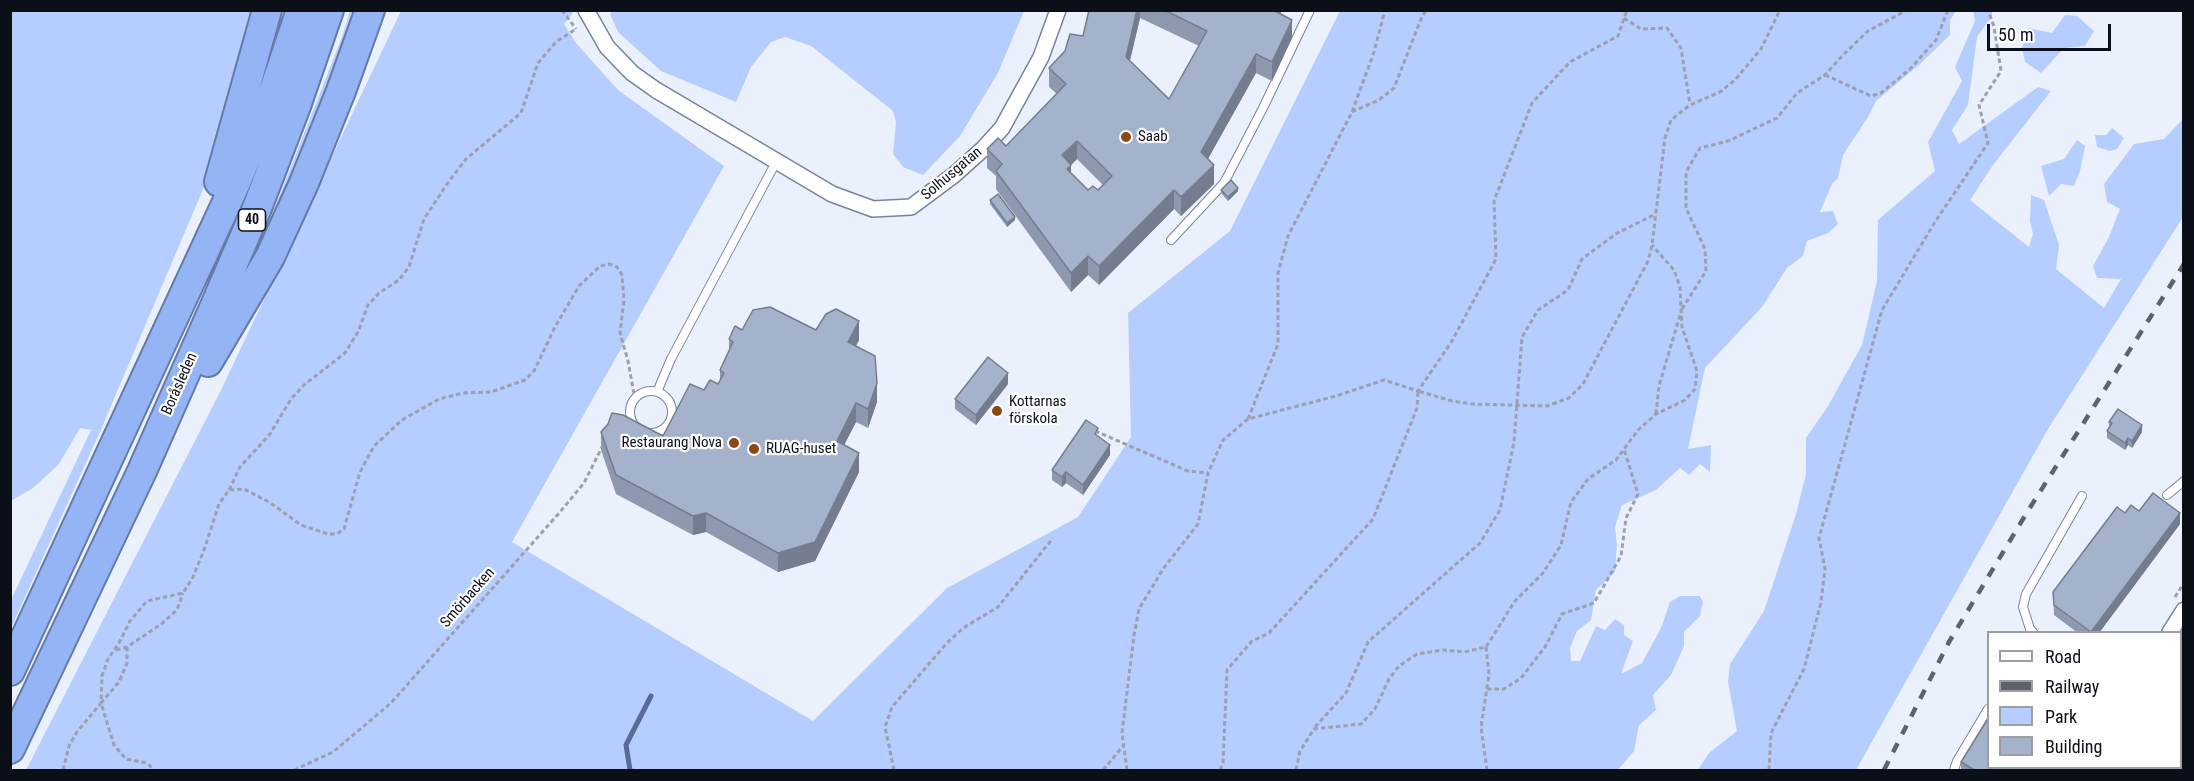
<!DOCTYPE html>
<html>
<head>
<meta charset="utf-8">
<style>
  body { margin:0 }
  #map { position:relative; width:2194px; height:781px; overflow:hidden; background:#ebf1fc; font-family:"Roboto Condensed",sans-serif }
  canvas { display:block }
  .frame { position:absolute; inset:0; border:12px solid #0b0f18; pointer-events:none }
  .legend { position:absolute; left:1987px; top:631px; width:195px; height:138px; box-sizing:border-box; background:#fefefe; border:2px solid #9d9ea2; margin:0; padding:8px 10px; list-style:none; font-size:18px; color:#0b0f18 }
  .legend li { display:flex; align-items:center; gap:12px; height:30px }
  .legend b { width:30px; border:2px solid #9d9ea2 }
  .scale { position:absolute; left:1987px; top:24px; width:124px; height:27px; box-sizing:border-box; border:3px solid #0b0f18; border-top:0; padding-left:8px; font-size:18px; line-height:21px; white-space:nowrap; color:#0b0f18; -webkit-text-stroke:4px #fefefe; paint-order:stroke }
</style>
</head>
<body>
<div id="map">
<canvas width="2194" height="781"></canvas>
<div class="frame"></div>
<ul class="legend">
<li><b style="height:8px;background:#fff"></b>Road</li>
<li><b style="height:8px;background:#5e626c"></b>Railway</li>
<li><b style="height:16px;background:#b5ceff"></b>Park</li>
<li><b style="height:16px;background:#a5b2cc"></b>Building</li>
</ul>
<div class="scale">50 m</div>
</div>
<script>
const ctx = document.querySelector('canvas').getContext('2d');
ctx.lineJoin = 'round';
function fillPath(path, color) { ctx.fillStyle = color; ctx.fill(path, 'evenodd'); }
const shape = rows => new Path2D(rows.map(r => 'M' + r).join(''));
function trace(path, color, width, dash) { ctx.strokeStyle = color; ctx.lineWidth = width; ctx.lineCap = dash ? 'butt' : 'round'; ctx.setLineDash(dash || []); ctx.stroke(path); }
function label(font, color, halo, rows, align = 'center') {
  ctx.font = font + ' "Roboto Condensed",sans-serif'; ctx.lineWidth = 4.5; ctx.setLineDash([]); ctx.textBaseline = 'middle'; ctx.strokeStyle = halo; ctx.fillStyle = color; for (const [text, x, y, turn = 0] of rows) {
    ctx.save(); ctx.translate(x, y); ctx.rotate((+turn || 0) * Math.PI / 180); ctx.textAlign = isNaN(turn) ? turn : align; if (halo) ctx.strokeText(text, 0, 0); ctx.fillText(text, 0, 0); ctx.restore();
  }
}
const green = shape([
  [614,10,1024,10,1024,11,998,73,960,136,923,175,903,167,893,154,896,122,893,111,811,46,785,37,771,42,751,67,736,102,661,71,618,32,610,14],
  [10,11,255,11,241,73,204,187,100,432,11,628,11,600,91,430,80,428,59,464,33,488,11,501],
  [350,11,357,11,345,48,275,216,272,215,342,37],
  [401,11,574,11,564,24,576,43,618,90,724,166,512,542,813,721,947,588,1078,517,1131,437,1128,313,1230,231,1340,11,1956,11,1950,20,1950,35,1919,65,1876,101,1868,117,1843,155,1838,178,1832,184,1820,212,1833,211,1838,224,1828,233,1807,241,1803,256,1787,268,1762,307,1705,368,1688,449,1711,445,1710,472,1700,464,1689,475,1680,468,1656,490,1622,505,1615,527,1617,545,1615,572,1596,590,1591,620,1577,631,1570,648,1571,661,1580,661,1596,626,1605,630,1615,619,1624,625,1624,635,1633,641,1621,674,1642,663,1661,628,1670,602,1680,596,1700,596,1703,602,1700,616,1684,632,1684,646,1671,675,1653,695,1656,710,1639,725,1634,751,1618,770,26,770,220,392],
  [1973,11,1992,11,1992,16,1977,37,1968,105,1952,130,1959,144,2038,87,2051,91,1993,165,1970,200,2029,247,2033,234,2030,221,2031,195,2044,200,2059,245,2056,269,2104,308,2121,279,2097,278,2093,266,2109,237,2120,209,2107,202,2104,184,2134,144,2164,139,2183,119,2183,217,2048,429,1856,770,1698,770,1709,753,1737,731,1728,682,1730,664,1764,611,1796,514,1806,474,1806,438,1828,406,1862,345,1877,281,1878,220,1935,171,1928,142,1962,81,1955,67,1975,21],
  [2065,15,2077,16,2094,31,2085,46,2064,48,2041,73,2025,62,2022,48,2028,28,2052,33],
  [2112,128,2124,138,2117,149,2110,151,2097,147,2095,135,2106,135],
  [2077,140,2085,146,2080,171,2074,186,2061,184,2049,196,2041,166,2064,159]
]);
const stream = shape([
  [630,770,626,745,651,696]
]);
const path = shape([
  [562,10,576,29],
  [1624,18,1641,29,1667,28,1681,48,1690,104],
  [1825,75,1871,96,1881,93,1910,69,1936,40,1948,10],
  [1352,112,1379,100,1394,88,1421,19,1426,10],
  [1682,309,1706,271,1705,249,1686,208,1686,172,1700,148,1728,141,1777,118,1797,93,1825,75,1842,56,1868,31,1907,10],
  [1656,414,1659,386,1680,315],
  [1248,419,1278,344,1278,273,1288,236,1352,112,1374,52,1385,10],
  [1095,431,1188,471,1208,473],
  [229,490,240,467,270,434,291,399,304,385,345,353,358,332,368,305,379,293,399,280,409,267,424,219,447,184,466,159,521,113,538,63,557,41,576,29],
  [2175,597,2184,583],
  [127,647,127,663,119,682,101,703,114,745,126,759,147,763,154,770],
  [1486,647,1489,674,1481,727,1487,770],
  [116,650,127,647,160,625,177,610,183,593],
  [1487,689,1504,689,1521,678,1545,647,1562,614,1594,603,1621,556,1626,518,1638,494,1624,449],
  [1315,727,1346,693,1368,642,1480,543,1500,510,1514,442,1522,337,1538,310,1568,290,1582,259,1617,233,1656,214],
  [63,770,69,746,77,732,101,703,102,676,108,659,119,643,130,621,147,601,183,593,193,577,204,550,219,504,229,490,244,489,269,502,301,525,328,534,337,534,344,529,360,472,374,446,402,420,439,399,463,393,491,392,525,380,534,371,555,327,579,286,600,266,609,264,617,267,622,275,624,300,620,333,628,361,635,399],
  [294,770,333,752,391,703,560,512,584,483,603,445],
  [894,770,885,727,892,707,946,644,963,628,998,607,1053,538],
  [1103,770,1124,745],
  [1127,770,1122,733,1134,635,1139,609,1163,569,1198,524,1208,473,1223,440,1248,419,1336,396,1384,380,1418,391,1452,341,1496,259,1494,201,1532,103,1570,62,1618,36,1627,10],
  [1220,770,1223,763,1227,670,1252,641,1269,633,1373,519,1417,408,1418,391,1452,401,1472,404,1547,406,1569,398,1583,384,1648,261,1652,245,1665,138,1671,120,1690,105,1720,92,1735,80,1761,49,1780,10],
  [1296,770,1300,751,1314,729,1361,724,1375,709,1389,679,1399,666,1417,654,1443,650,1464,652,1486,647,1515,601,1543,573,1561,545,1571,502,1588,479,1616,460,1638,430,1656,414,1685,400,1695,389,1697,371,1682,327,1680,287,1674,270,1652,245],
  [1769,770,1771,733,1804,669,1821,602,1825,569,1819,538,1882,310,1935,222,1988,143,1979,105,2001,71,1994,27,1988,10]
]);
const lane = shape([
  [1171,240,1224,183,1263,108,1310,10],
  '630 412a21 21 0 1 1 42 0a21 21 0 1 1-42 0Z',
  [657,392,671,359,776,162],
  [2167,495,2184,481],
  [2033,632,2030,629,2023,607,2026,594,2082,496],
  [1954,770,1957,761,1988,709],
  [2046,770,2048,768]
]);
const street = shape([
  [586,10,607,47,632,73,656,90,832,194,873,209,911,207,954,175,983,149,1002,128,1041,57,1058,10],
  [2170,632,2184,610],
  [2099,770,2100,768]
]);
const highway = shape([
  [219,182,267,10],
  [208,362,270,257,304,183,341,91,370,10],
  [10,671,233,189,272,96,301,10],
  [10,749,142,471,214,308,257,208,296,106,329,10]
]);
const rail = shape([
  [1884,770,1949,642,2026,514,2184,264]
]);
const wall = shape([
  [1089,10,1282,10,1280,14,1292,38,1272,81,1256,73,1208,159,1214,184,1181,216,1174,209,1099,285,1088,275,1071,292,996,189,996,176,987,168,987,149,1006,146,1057,94,1049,87,1049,68,1083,36],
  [1140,18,1199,46,1169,99,1130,61],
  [1077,159,1103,185,1098,190,1088,190,1071,174,1071,165],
  [1221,190,1238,191,1228,201,1221,193],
  [990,200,1015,220,1007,227,990,204],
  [742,330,816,330,859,340,856,346,877,402,868,428,856,422,844,445,859,472,815,561,778,572,706,532,693,535,616,494,601,450,601,432,663,436,704,390,718,384,720,380,720,370,729,350,729,339],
  [1008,384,976,425,955,409,955,399],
  [2109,422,2142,432,2132,448,2128,445,2125,450,2107,438,2107,431,2109,427],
  [1098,436,1110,455,1083,495,1066,483,1062,487,1052,480,1052,470],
  [2139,511,2180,524,2099,633,2078,633,2054,615,2053,592,2125,513],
  [1961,762,1989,768,2026,768,2024,771,1961,771]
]);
const shadedWall = shape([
  [1137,10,1140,10,1140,18,1126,76,1126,57],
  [1273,10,1282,10,1273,29],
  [1292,20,1292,38,1272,81,1272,62],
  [1256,54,1256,73,1201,171,1201,152],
  [1077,141,1077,159,1062,174,1062,155],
  [1071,165,1071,184,1067,169],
  [1214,165,1214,184,1181,216,1181,197],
  [1238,188,1238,191,1228,201,1228,197],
  [1174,190,1174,209,1099,285,1099,266],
  [1015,217,1015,220,1007,227,1007,223],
  [1088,256,1088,275,1071,292,1071,273],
  [859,321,859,340,848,361,848,342],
  [1008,373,1008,384,976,425,976,415],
  [877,383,877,402,868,428,868,409],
  [856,403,856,422,837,459,837,441],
  [2142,425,2142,432,2132,448,2132,441],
  [2128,438,2128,445,2125,450,2125,443],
  [1110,445,1110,455,1083,495,1083,485],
  [859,453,859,472,815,561,778,572,778,553],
  [1066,472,1066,483,1062,487,1062,477],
  [706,513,706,532,693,535,693,516],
  [2180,513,2180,524,2099,633,2091,633],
  [2184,761,2184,771,2176,771,2178,768,2181,768,2181,764],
  [2018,768,2026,768,2024,771,2016,771]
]);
const building = shape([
  [1089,10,1137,10,1126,57,1169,99,1207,31,1164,10,1273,10,1292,20,1272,62,1256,54,1201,152,1214,165,1181,197,1174,190,1099,266,1088,256,1071,273,996,171,1002,164,987,149,998,138,1006,146,1066,84,1049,68,1065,51,1070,34,1083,36,1089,10],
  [1077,141,1112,176,1098,190,1093,186,1088,190,1067,169,1071,165,1062,155,1077,141],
  [1231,180,1238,188,1228,197,1221,190,1231,180],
  [998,194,1015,217,1007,223,990,200,998,194],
  [770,307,816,330,826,314,836,309,859,321,848,342,875,356,877,383,868,409,856,403,837,441,859,453,815,542,778,553,706,513,693,516,616,475,601,432,608,424,612,413,623,415,663,436,690,384,704,390,710,380,718,384,724,373,720,370,733,342,729,339,735,326,742,330,753,310,770,307],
  [988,357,1008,373,976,415,955,399,988,357],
  [2118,409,2142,425,2132,441,2128,438,2125,443,2107,431,2112,423,2109,422,2118,409],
  [1086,420,1098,428,1095,434,1110,445,1083,485,1066,472,1062,477,1052,470,1086,420],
  [2153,493,2180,513,2091,632,2054,605,2053,592,2117,507,2125,513,2131,505,2139,511,2153,493],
  [1989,717,1989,768,2018,768,2016,771,1976,771,1961,762,1989,717],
  [2181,742,2184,745,2184,761,2181,764,2181,742],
  [2141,768,2178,768,2176,771,2139,771,2141,768]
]);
const markers = [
  [1126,137,6,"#8a4914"],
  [997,411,6,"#8a4914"],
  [734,443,6,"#8a4914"],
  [754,449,6,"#8a4914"]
];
const shields = [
  [252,220,27]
];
const shieldNames = [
  ["40",252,220]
];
const poiNames = [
  ["Saab",1138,137],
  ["Kottarnas",1009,402],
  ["förskola",1009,419],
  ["Restaurang Nova",722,443,"right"],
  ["RUAG-huset",766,449]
];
const streetNames = [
  ["Solhusgatan",952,174,-40],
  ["Boråsleden",180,384,-66],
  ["Smörbacken",468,598,-49]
];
fillPath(green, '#b5ceff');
trace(stream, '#576b96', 5);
trace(lane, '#77839c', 10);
trace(street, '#77839c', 18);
trace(highway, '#647aa8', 32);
trace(path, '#9ba0ab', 3, [4.5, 3]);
trace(lane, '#fff', 8);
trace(street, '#fff', 15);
trace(highway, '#94b4f5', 28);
trace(rail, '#5e626c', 4.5, [10, 10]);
fillPath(wall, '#8e99af');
fillPath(shadedWall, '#747d8f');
fillPath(building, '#a5b2cc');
trace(building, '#747d8f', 1.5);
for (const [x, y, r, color] of markers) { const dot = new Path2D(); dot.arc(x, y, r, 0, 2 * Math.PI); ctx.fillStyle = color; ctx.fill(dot); trace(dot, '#fefefe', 2); }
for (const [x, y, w] of shields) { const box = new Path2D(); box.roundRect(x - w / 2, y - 11, w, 22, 4.5); ctx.fillStyle = '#fefefe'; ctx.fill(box); trace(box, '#0b0f18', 1.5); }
label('bold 14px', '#0b0f18', null, shieldNames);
label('15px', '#0b0f18', '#fefefe', poiNames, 'left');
label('15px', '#0b0f18', '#fefefe', streetNames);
</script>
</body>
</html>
